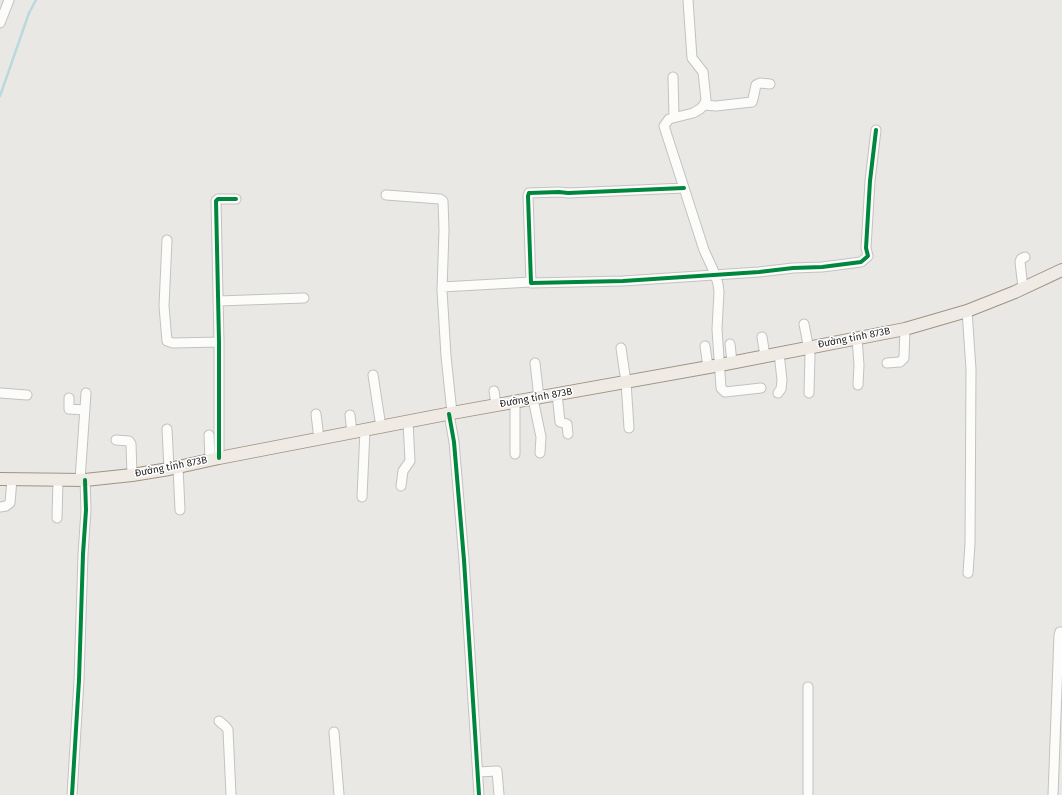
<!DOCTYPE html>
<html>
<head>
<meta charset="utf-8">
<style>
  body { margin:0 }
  canvas { display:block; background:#eae8e5 }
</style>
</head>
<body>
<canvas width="1062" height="795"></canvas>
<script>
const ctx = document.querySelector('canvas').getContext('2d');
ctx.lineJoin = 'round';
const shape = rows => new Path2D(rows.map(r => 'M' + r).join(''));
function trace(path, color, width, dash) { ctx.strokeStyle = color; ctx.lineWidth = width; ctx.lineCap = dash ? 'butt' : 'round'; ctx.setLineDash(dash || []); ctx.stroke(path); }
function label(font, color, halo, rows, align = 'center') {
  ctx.font = font + ' "Fira Sans",sans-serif'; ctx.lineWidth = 3; ctx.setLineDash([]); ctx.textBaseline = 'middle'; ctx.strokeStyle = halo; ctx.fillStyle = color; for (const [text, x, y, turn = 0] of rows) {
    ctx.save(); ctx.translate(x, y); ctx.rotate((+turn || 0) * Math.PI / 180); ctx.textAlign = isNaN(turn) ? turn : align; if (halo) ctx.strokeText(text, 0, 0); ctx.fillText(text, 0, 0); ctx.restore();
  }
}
const stream = shape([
  [0,96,29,13,36,0]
]);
const minor = shape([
  [688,0,692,58,703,72,706,100,704,105,700,109,693,113,669,119,664,126,704,250,715,274,718,284,719,292,717,329,721,388,725,392,761,388],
  [0,23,9,0],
  [673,77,674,117],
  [704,105,716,106,752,102,753,99,756,85,760,83,770,84],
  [684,188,568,193,559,192,529,193,528,196,531,283,623,281,759,272,793,268,822,267,861,262,868,256,866,248,870,181,876,130],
  [386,195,440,199,443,201,444,230,442,290,446,356,452,413],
  [167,240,164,306,167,341,173,343,219,342],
  [442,287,531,282],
  [1023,288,1020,262,1021,259,1025,257],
  [218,301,304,298],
  [967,311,971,369,970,544,968,573],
  [804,324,810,355,809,393],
  [762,337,765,356],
  [857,338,859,365,858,385],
  [730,344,732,362],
  [705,346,708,367],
  [621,348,626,382,629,428],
  [535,363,539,398],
  [887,363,900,362,904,358,905,329],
  [373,375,381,427],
  [494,391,496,405],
  [0,393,27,395],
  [778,393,781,389,782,380,779,353],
  [557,394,560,422,567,424,568,434],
  [69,398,69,409,85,410],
  [533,399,541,437,540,453],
  [515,402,515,454],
  [316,414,319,439],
  [449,414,454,442,464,560,479,795],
  [350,415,352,433],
  [167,429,169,469],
  [209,435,210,460],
  [116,440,129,441,131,444,132,475],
  [219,458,219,342,216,201,218,199,236,199],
  [178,467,180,510],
  [80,480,86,393],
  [401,486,403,471,410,461,408,422],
  [362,497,365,430],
  [0,507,6,506,10,503,12,479],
  [57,518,58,480],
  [219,721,226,727,228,730,231,795],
  [334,732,339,795],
  [478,772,497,771,499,795],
  [72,795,79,680,83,554,86,510,85,480],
  [808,795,808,687],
  [1053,795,1059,635,1060,632,1062,632]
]);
const major = shape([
  [0,479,85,480,132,475,169,469,219,458,452,413,720,365,905,329,967,311,1015,292,1062,270]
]);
const cycleway = shape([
  [684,188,568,193,559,192,529,193,528,196,531,283,623,281,759,272,793,268,822,267,861,262,868,256,866,248,870,181,876,130],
  [449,414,454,442,464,560,479,795],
  [219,458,219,342,216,201,218,199,236,199],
  [72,795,79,680,83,554,86,510,85,480]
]);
const streetNames = [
  ["Đường tỉnh 873B",854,338,-11],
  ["Đường tỉnh 873B",536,398,-10],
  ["Đường tỉnh 873B",171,467,-11]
];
trace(stream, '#b9d9dd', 2.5);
trace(minor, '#c3c2c1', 11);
trace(major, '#9f9483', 14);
trace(minor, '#fcfcfb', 9);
trace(major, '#efeae4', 12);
trace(cycleway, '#00873e', 4);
label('10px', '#1c1c1c', '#fff', streetNames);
</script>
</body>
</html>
